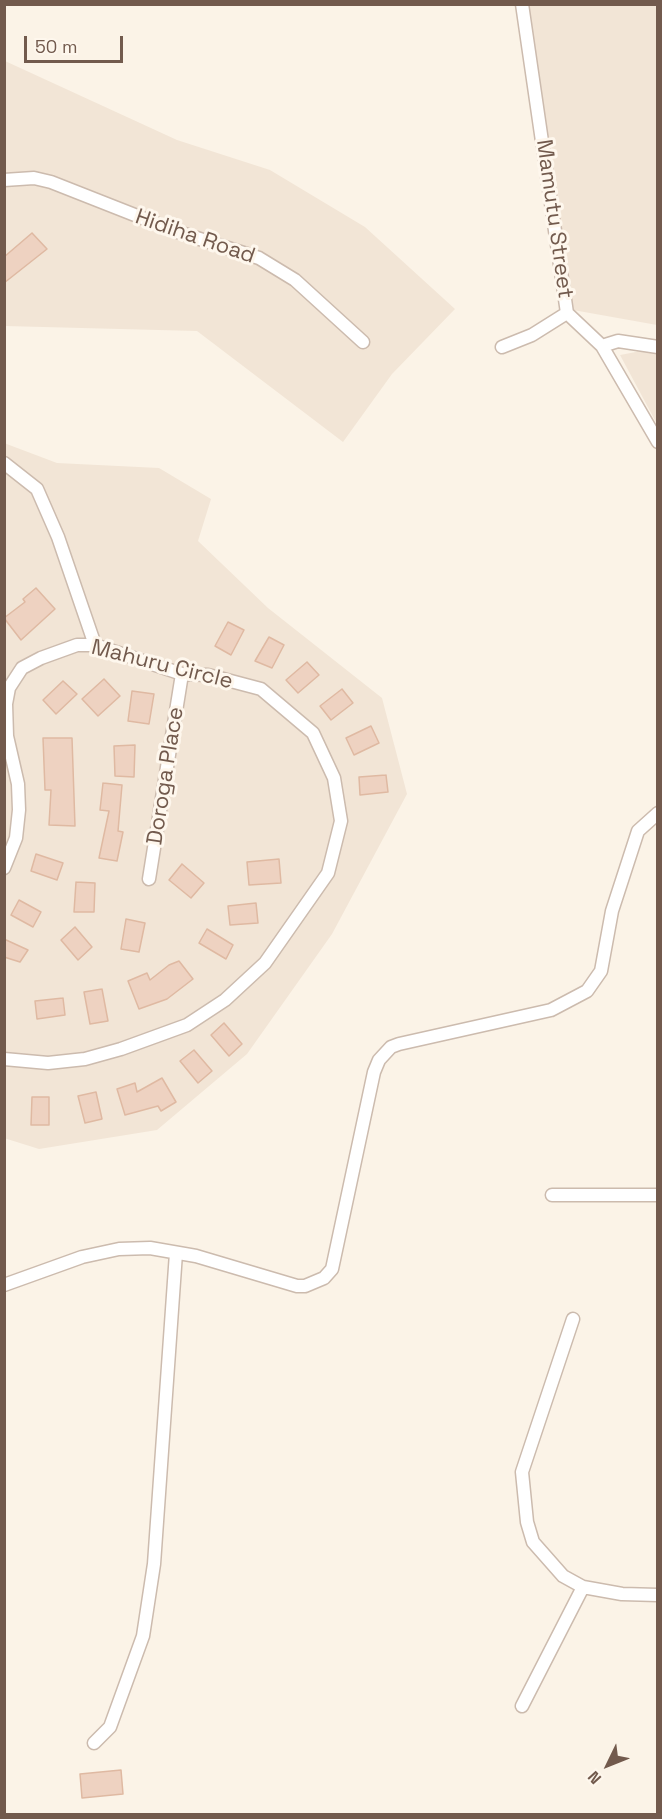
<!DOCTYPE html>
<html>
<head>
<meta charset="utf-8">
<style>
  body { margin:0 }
  #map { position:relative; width:662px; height:1819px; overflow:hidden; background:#fbf3e7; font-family:"Space Grotesk",sans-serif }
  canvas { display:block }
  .frame { position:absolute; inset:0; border:6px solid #725a4d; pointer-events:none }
  .north { position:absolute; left:578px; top:1735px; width:60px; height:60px; -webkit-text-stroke:4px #fef7ed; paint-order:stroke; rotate:227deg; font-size:16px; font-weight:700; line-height:24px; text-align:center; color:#725a4d }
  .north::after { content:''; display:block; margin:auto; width:21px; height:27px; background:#725a4d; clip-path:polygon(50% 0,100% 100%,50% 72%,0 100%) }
  .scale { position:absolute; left:24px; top:36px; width:99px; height:27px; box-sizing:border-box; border:3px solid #725a4d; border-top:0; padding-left:8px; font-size:18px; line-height:21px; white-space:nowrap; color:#725a4d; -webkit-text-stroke:4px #fef7ed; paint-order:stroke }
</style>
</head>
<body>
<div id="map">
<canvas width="662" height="1819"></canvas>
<div class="frame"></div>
<div class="north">N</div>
<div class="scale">50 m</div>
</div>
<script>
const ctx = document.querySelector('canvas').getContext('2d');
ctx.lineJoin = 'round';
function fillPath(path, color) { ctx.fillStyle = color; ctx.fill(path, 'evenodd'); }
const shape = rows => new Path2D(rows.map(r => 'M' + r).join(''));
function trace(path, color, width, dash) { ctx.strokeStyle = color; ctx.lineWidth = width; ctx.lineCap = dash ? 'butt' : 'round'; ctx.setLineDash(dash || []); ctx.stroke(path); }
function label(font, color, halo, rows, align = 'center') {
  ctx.font = font + ' "Space Grotesk",sans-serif'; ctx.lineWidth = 6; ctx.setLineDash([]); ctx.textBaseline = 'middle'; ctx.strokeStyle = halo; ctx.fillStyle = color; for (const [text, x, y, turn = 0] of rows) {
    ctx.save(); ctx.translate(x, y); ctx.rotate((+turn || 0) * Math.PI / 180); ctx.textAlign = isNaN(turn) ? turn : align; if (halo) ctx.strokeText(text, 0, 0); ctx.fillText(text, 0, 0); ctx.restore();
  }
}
const residential = shape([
  [528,5,657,5,657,325,573,310],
  [5,61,177,140,270,170,365,227,455,309,392,374,343,442,197,331,5,326],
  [657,348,657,424,620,355],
  [4,443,57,463,159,468,211,499,198,541,268,608,382,698,407,794,332,934,247,1054,157,1130,39,1149,4,1138]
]);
const building = shape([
  [32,233,47,249,4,283,4,257,32,233],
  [36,588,55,609,21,640,4,618,25,602,23,599,36,588],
  [228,622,244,630,231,655,215,646,228,622],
  [269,637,284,645,272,668,255,661,269,637],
  [307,662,319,675,298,693,286,680,307,662],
  [104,679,120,696,98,716,82,699,104,679],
  [63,681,77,694,56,714,43,700,63,681],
  [342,689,353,703,331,720,320,706,342,689],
  [132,691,154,694,149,724,128,721,132,691],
  [371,726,379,743,354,755,346,738,371,726],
  [43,738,72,738,75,826,49,825,51,790,45,790,43,738],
  [135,745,134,777,115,776,114,746,135,745],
  [386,775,388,792,360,795,359,777,386,775],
  [103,783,122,785,118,831,123,832,117,861,99,858,109,811,100,810,103,783],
  [36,854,63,863,57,880,31,871,36,854],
  [279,859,281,883,249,885,247,862,279,859],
  [182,864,204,883,191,898,169,880,182,864],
  [76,882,95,883,94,912,74,912,76,882],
  [19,900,41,912,33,927,11,915,19,900],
  [256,903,258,923,230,925,228,906,256,903],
  [126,919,145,923,139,952,121,949,126,919],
  [75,927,92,947,78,960,61,940,75,927],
  [207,929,233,945,226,959,199,943,207,929],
  [4,939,28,950,20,962,4,957,4,939],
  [179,961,193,979,167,999,139,1009,128,981,147,973,150,980,169,965,179,961],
  [102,989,108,1021,90,1024,84,992,102,989],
  [63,998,65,1015,37,1019,35,1001,63,998],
  [224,1023,242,1044,229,1056,211,1035,224,1023],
  [194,1050,212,1071,198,1083,180,1061,194,1050],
  [162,1078,176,1102,161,1111,158,1106,125,1115,117,1089,135,1083,137,1092,162,1078],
  [96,1092,102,1119,85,1123,78,1096,96,1092],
  [32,1097,49,1097,49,1125,31,1125,32,1097],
  [121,1770,123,1794,82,1798,80,1774,121,1770]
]);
const street = shape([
  [522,4,567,313,602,346,658,442],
  [4,180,34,178,51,182,178,232,259,258,295,280,363,342],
  [602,346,618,341,658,347],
  [502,347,532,335,567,313],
  [4,463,37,489,58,537,95,645],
  [4,868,16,838,19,810,18,784,7,736,6,704,9,688,22,668,41,658,77,645,95,645,182,674,208,675,261,689,313,733,334,778,341,821,328,873,265,963,225,1000,187,1025,121,1049,85,1059,48,1063,4,1059],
  [149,879,182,674],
  [552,1195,658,1195],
  [4,1285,82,1257,119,1249,150,1248,196,1256,297,1286,305,1286,324,1278,332,1269,374,1072,379,1060,391,1047,399,1044,551,1010,587,991,601,971,612,911,638,831,658,813],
  [583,1587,622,1594,658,1595],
  [522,1706,583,1587,563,1576,533,1542,527,1522,522,1472,573,1319],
  [94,1743,110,1727,143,1636,154,1564,176,1253]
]);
const streetNames = [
  ["Mamutu Street",554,219,82],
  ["Hidiha Road",195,237,19],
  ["Mahuru Circle",162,665,14],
  ["Doroga Place",166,776,-81]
];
fillPath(residential, '#f2e5d6');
fillPath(building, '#eed2c1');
trace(building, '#dfb9a2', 1.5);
trace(street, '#ccbbae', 15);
trace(street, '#fff', 12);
label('22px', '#725a4d', '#fef7ed', streetNames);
</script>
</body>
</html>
